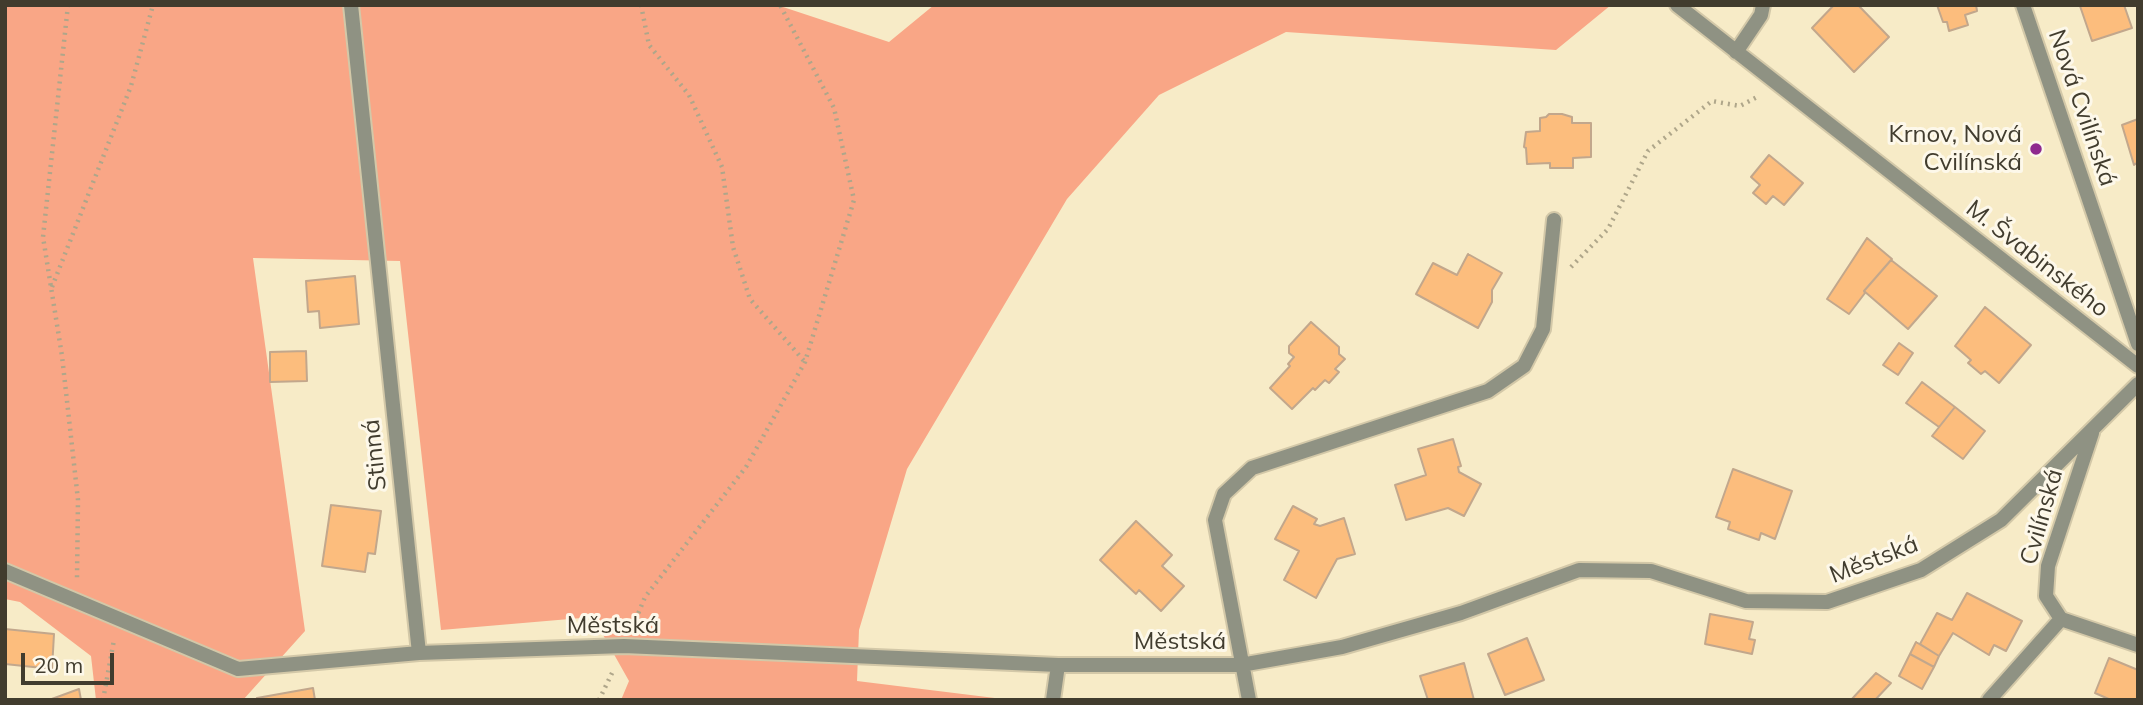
<!DOCTYPE html>
<html>
<head>
<meta charset="utf-8">
<style>
  body { margin:0 }
  #map { position:relative; width:2143px; height:705px; overflow:hidden; background:#f7ebc7; font-family:Mulish,sans-serif }
  canvas { display:block }
  .frame { position:absolute; inset:0; border:7px solid #413c2e; pointer-events:none }
  .scale { position:absolute; left:21px; top:653px; width:93px; height:32px; box-sizing:border-box; border:4px solid #413c2e; border-top:0; padding-left:9px; font-size:21px; line-height:24px; white-space:nowrap; color:#413c2e; -webkit-text-stroke:5px #fdf8ea; paint-order:stroke }
</style>
</head>
<body>
<div id="map">
<canvas width="2143" height="705"></canvas>
<div class="frame"></div>
<div class="scale">20 m</div>
</div>
<script>
const ctx = document.querySelector('canvas').getContext('2d');
ctx.lineJoin = 'round';
function fillPath(path, color) { ctx.fillStyle = color; ctx.fill(path, 'evenodd'); }
const shape = rows => new Path2D(rows.map(r => 'M' + r).join(''));
function trace(path, color, width, dash) { ctx.strokeStyle = color; ctx.lineWidth = width; ctx.lineCap = dash ? 'butt' : 'round'; ctx.setLineDash(dash || []); ctx.stroke(path); }
function label(font, color, halo, rows, align = 'center') {
  ctx.font = font + ' Mulish,sans-serif'; ctx.lineWidth = 6; ctx.setLineDash([]); ctx.textBaseline = 'middle'; ctx.strokeStyle = halo; ctx.fillStyle = color; for (const [text, x, y, turn = 0] of rows) {
    ctx.save(); ctx.translate(x, y); ctx.rotate((+turn || 0) * Math.PI / 180); ctx.textAlign = isNaN(turn) ? turn : align; if (halo) ctx.strokeText(text, 0, 0); ctx.fillText(text, 0, 0); ctx.restore();
  }
}
const forest = shape([
  [5,5,777,5,889,42,934,5,1611,5,1556,50,1286,32,1159,95,1067,199,907,469,859,630,857,681,1011,700,621,700,629,681,593,617,441,630,400,261,253,258,305,631,243,700,96,700,91,656,20,602,5,599]
]);
const building = shape([
  [1834,5,1858,5,1889,37,1854,72,1812,28,1834,5],
  [1937,5,1976,5,1977,11,1965,15,1968,25,1949,31,1947,22,1943,22,1937,5],
  [2124,5,2132,28,2092,41,2080,6,2124,5],
  [1549,114,1562,114,1572,117,1572,123,1591,123,1591,157,1573,158,1573,168,1550,168,1550,163,1527,164,1526,148,1524,147,1526,132,1540,131,1540,118,1546,117,1549,114],
  [2138,119,2138,162,2134,165,2122,125,2138,119],
  [1769,155,1803,183,1784,205,1773,196,1766,204,1753,193,1760,185,1751,177,1769,155],
  [1867,238,1892,259,1864,291,1865,293,1849,314,1827,299,1867,238],
  [1468,254,1502,273,1492,290,1492,302,1478,328,1416,294,1433,263,1457,275,1468,254],
  [1891,260,1937,296,1908,329,1864,291,1891,260],
  [355,276,359,324,320,328,319,311,308,312,306,281,355,276],
  [1985,307,2031,345,1999,383,1985,371,1981,374,1968,363,1971,360,1955,346,1985,307],
  [1311,322,1339,347,1339,354,1345,359,1335,369,1339,372,1329,383,1325,380,1315,390,1313,388,1292,409,1270,388,1290,366,1288,364,1294,357,1289,353,1289,346,1311,322],
  [1899,343,1913,353,1898,375,1883,365,1899,343],
  [306,351,307,381,270,382,270,352,306,351],
  [1922,382,1955,407,1939,427,1906,403,1922,382],
  [1955,407,1985,431,1963,459,1932,436,1955,407],
  [1453,439,1461,466,1458,467,1459,472,1481,484,1464,516,1448,508,1406,520,1395,485,1426,475,1418,449,1453,439],
  [1733,469,1792,491,1775,539,1761,533,1759,540,1728,529,1730,522,1716,517,1733,469],
  [331,505,381,511,375,554,368,553,365,572,322,566,331,505],
  [1293,506,1317,519,1314,524,1320,526,1344,518,1355,554,1337,559,1316,598,1284,580,1299,551,1275,539,1293,506],
  [1136,521,1172,555,1162,566,1184,586,1161,611,1139,590,1136,594,1100,560,1136,521],
  [1967,593,2022,621,2006,651,1994,645,1989,655,1953,633,1939,656,1920,644,1937,613,1952,620,1967,593],
  [1710,614,1753,622,1749,639,1755,640,1752,654,1705,644,1710,614],
  [5,629,54,634,52,669,5,664,5,629],
  [1527,638,1544,680,1505,695,1488,654,1527,638],
  [1916,642,1939,656,1934,667,1910,654,1916,642],
  [1910,654,1934,667,1922,689,1899,676,1910,654],
  [2109,658,2138,670,2137,700,2111,700,2095,693,2109,658],
  [1464,663,1474,700,1428,700,1420,676,1464,663],
  [1876,673,1891,683,1875,700,1851,700,1876,673],
  [313,688,315,700,258,700,257,698,313,688],
  [79,689,81,700,49,700,79,689]
]);
const path = shape([
  [68,5,43,237,62,356,78,500,77,578],
  [641,5,649,45,689,95,722,167,733,247,750,299,805,362],
  [1571,267,1608,229,1648,151,1712,101,1740,106,1759,96],
  [52,287,131,86,153,5],
  [633,626,645,597,746,467,805,362,854,200,834,108,780,5],
  [103,700,114,640],
  [599,700,614,669]
]);
const minor = shape([
  [351,5,419,653],
  [1677,5,2138,366],
  [2023,5,2138,344],
  [1736,52,1761,15,1763,5],
  [2092,433,2048,566,2046,596,2061,619,2138,645],
  [5,571,238,669,419,653,624,646,1058,665,1241,665,1342,647,1461,613,1579,570,1651,571,1746,601,1827,602,1921,570,2001,520,2138,384],
  [1053,700,1058,665],
  [1249,700,1215,520,1224,494,1252,468,1488,391,1524,366,1543,329,1554,220],
  [1989,700,2061,619]
]);
const markers = [
  [2036,149,7,"#8f298f"]
];
const streetNames = [
  ["Nová Cvilínská",2082,108,71],
  ["M. Švabinského",2037,259,38],
  ["Stinná",375,455,-96],
  ["Cvilínská",2042,517,-74],
  ["Městská",1874,560,-21],
  ["Městská",613,626],
  ["Městská",1180,642]
];
const poiNames = [
  ["Krnov, Nová",2022,135],
  ["Cvilínská",2022,163]
];
fillPath(forest, '#f9a686');
fillPath(building, '#fcbd7d');
trace(building, '#c2a78c', 2);
trace(minor, '#d3c8a8', 18);
trace(path, '#afa68a', 4.5, [2, 5]);
trace(minor, '#8f9283', 14);
for (const [x, y, r, color] of markers) { const dot = new Path2D(); dot.arc(x, y, r, 0, 2 * Math.PI); ctx.fillStyle = color; ctx.fill(dot); trace(dot, '#fdf8ea', 2.5); }
label('24px', '#413c2e', '#fdf8ea', streetNames);
label('24px', '#413c2e', '#fdf8ea', poiNames, 'right');
</script>
</body>
</html>
